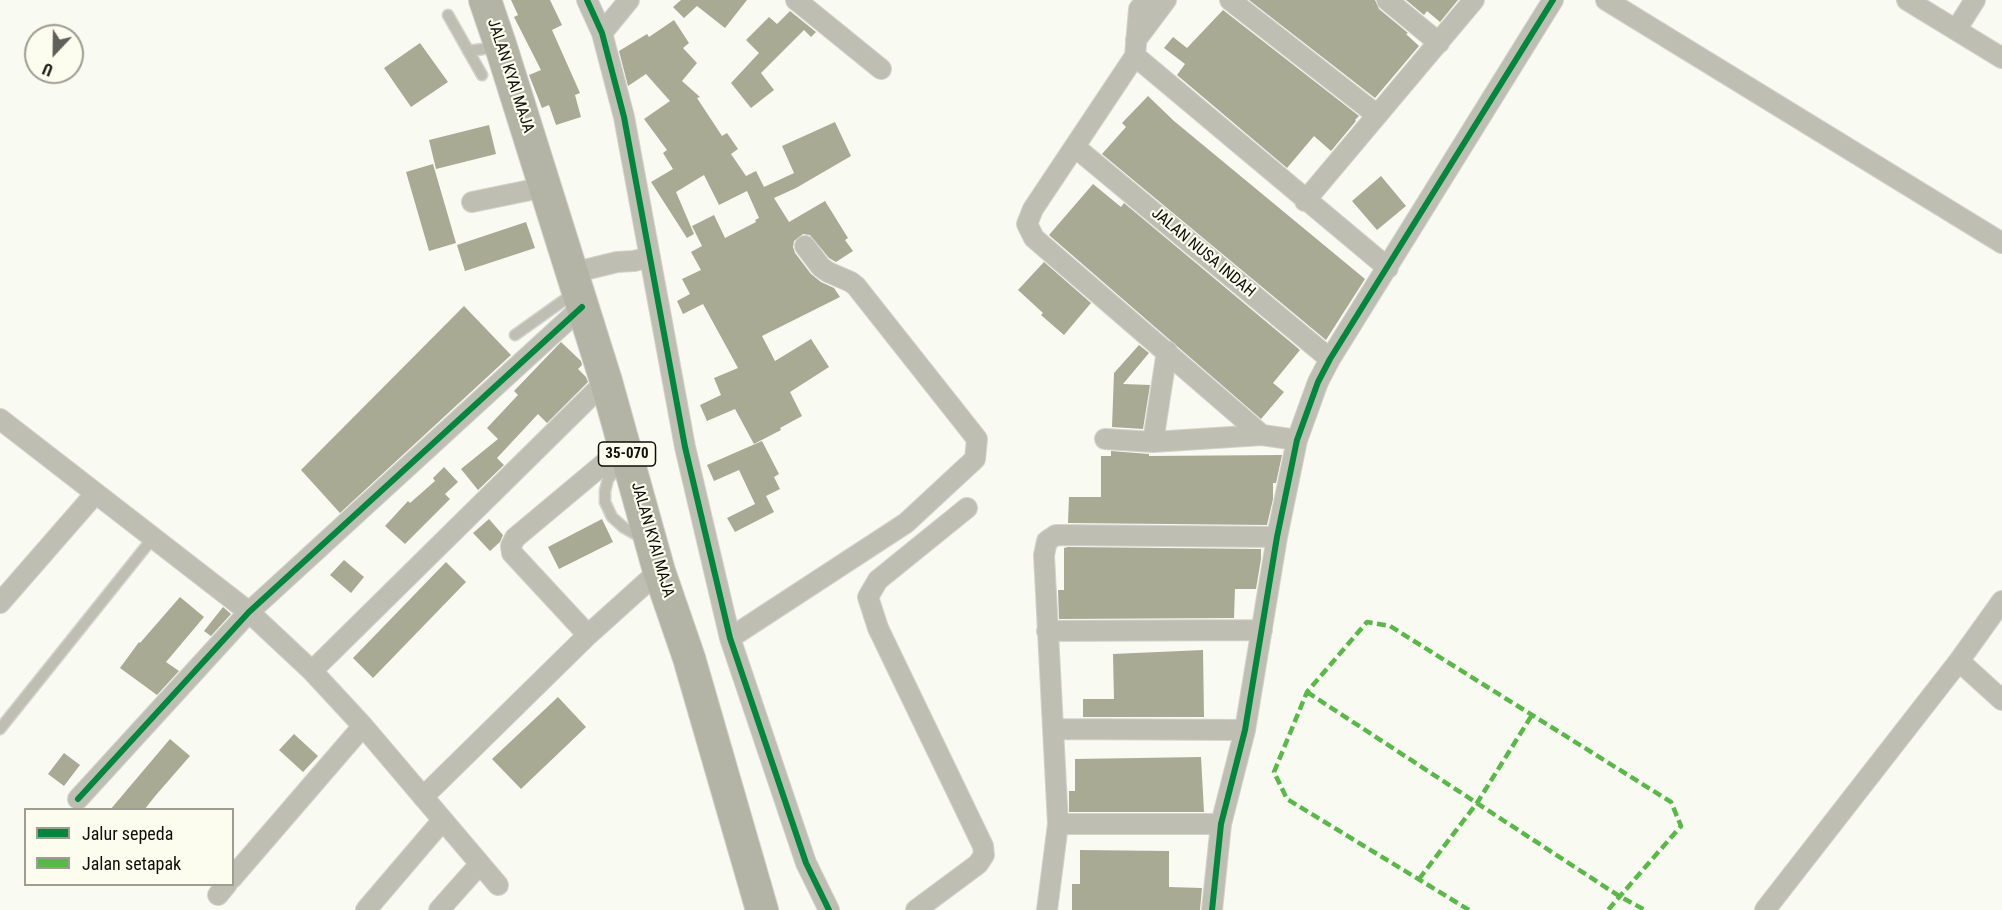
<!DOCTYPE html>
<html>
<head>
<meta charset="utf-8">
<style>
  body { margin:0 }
  #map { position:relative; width:2002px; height:910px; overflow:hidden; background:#f9faf2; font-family:"Roboto Condensed",sans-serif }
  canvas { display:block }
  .legend { position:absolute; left:24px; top:808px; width:210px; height:78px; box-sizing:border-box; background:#fcfdee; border:2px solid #9d9d93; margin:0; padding:8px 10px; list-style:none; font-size:18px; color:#0e0e0a }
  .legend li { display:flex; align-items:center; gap:12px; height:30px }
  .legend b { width:30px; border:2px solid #9d9d93 }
  .north { position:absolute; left:24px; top:24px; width:60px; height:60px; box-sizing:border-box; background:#fcfdee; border:2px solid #9d9d93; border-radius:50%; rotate:202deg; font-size:16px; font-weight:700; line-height:24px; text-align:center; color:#0e0e0a }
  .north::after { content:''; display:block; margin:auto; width:21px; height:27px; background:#60615b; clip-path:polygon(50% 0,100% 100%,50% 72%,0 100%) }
</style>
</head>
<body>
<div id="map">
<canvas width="2002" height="910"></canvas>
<ul class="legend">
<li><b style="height:8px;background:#00873e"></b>Jalur sepeda</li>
<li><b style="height:8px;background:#58b947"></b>Jalan setapak</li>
</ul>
<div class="north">U</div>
</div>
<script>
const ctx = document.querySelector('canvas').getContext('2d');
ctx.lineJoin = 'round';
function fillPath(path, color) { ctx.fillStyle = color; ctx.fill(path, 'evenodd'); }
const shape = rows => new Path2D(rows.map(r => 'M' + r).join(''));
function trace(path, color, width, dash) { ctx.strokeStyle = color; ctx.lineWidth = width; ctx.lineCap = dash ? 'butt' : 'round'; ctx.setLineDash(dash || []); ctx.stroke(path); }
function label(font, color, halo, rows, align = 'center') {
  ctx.font = font + ' "Roboto Condensed",sans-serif'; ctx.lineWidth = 4.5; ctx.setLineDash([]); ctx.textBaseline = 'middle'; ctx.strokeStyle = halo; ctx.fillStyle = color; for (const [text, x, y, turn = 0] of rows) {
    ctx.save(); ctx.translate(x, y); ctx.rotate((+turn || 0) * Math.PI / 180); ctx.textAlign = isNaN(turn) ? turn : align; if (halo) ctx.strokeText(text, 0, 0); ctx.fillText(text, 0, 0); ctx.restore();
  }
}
const building = shape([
  [511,0,550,0,562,25,552,30,580,93,575,95,581,117,556,125,549,105,542,108,529,75,541,70,514,17,518,15],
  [681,0,747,0,725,28,697,6,684,18,673,7],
  [1249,0,1375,0,1379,9,1408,33,1406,34,1419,46,1375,98],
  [1406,0,1458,0,1440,22,1427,11,1424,15],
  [1223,10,1359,116,1355,120,1356,121,1331,151,1314,136,1287,168,1177,75,1185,64,1164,48,1173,37,1187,48],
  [790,11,816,32,811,37,804,30,761,73,774,90,751,108,731,83,759,53,746,40,769,17,777,24],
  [674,20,689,43,683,48,697,63,682,81,700,97,697,98,722,136,727,133,738,149,731,154,746,176,756,171,764,187,794,173,782,146,835,122,851,156,796,188,774,198,789,222,825,201,848,238,845,240,853,251,836,262,829,258,810,235,803,234,794,241,793,247,795,253,811,274,821,282,834,288,840,297,762,336,775,361,811,339,829,367,790,392,802,416,780,428,781,430,754,444,735,409,707,421,700,405,721,395,714,378,738,368,703,304,683,314,677,301,690,294,682,279,701,270,691,252,702,246,692,226,714,215,725,238,756,222,755,220,759,218,747,191,719,205,704,175,676,192,694,234,687,238,651,182,673,169,663,153,667,150,644,119,670,101,646,74,628,86,619,51,647,34,649,37],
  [420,43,448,82,411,107,384,68],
  [1148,96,1174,121,1365,279,1326,340,1102,154,1126,127,1122,123],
  [489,125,496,154,436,169,429,140],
  [433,164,456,243,429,251,406,172],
  [1381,176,1406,206,1377,230,1352,201],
  [1093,184,1121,207,1124,203,1300,350,1273,383,1284,392,1261,419,1049,235],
  [526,222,535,248,465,271,457,245],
  [1044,262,1091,303,1064,335,1041,315,1043,313,1018,290],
  [464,306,511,355,340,513,301,470],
  [561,342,581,361,582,365,578,369,586,377,588,382,547,423,538,414,497,458,504,465,478,490,461,469,498,439,487,428,518,395,514,391],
  [1139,345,1149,353,1123,384,1150,385,1143,429,1112,427,1114,373],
  [762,441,779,474,774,477,780,489,766,496,774,512,735,532,727,518,755,504,739,470,714,481,707,465],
  [1111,451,1149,454,1149,456,1282,455,1276,483,1273,483,1273,499,1267,525,1068,523,1069,497,1101,497,1101,456,1111,456],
  [444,467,458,482,445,494,450,499,405,544,385,526,408,501,410,503,435,481,433,478],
  [489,519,503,535,500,542,490,551,473,533],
  [602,519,613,542,559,569,548,547],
  [1068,547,1261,549,1261,559,1256,589,1235,589,1234,618,1059,619,1058,590,1064,590,1064,548],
  [344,560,364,577,351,593,330,575],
  [446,562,466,582,373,678,353,658],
  [180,597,204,617,166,662,179,671,157,695,120,668,139,642,140,643],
  [223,607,231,614,211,636,204,631],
  [1203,650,1204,717,1083,717,1083,699,1114,699,1113,654],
  [558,697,586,727,521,789,492,759],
  [294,734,318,756,303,772,279,750],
  [170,739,190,756,156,795,144,810,110,810],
  [64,753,80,765,64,786,48,774],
  [1201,757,1204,812,1069,812,1069,791,1075,791,1075,759],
  [1080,850,1169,851,1169,887,1202,888,1200,910,1072,910,1072,884,1080,884]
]);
const lane = shape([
  [448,15,482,75],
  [468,51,498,47],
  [515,335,574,293],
  [623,462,608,479,605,491,605,502,612,517,623,527,644,539],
  [0,729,152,539]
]);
const street = shape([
  [587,0,602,33,624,117,685,447,730,638,806,863,829,910],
  [796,0,881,69],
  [1147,0,1139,9,1135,56,1033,209,1027,224,1034,238,1262,435],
  [1230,0,1377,115],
  [1387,0,1439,43],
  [1606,0,2002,243],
  [1907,0,2002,58],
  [1956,30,1975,0],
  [602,33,629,0],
  [1136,40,1166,0],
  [1135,56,1388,268],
  [1075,147,1330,359],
  [1305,201,1474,0],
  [472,202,545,187],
  [572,273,617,262,634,261,650,257],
  [0,419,249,612,312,671,363,726,498,885],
  [1105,439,1153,442,1262,435,1297,440],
  [1153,442,1167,351],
  [0,603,95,494],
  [1047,631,1262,630],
  [588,635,512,553,511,546,515,538,625,446],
  [730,638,906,523,975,459,977,439,856,286,851,282,828,272,821,267,805,246],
  [1959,661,2002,700],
  [312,671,606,381],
  [1054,729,1245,730],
  [423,797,588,635,659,571],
  [78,799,249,612,582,307],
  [1058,824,1221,824],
  [232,878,363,726],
  [218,895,227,884],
  [366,910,442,821],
  [439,910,480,864],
  [916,910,978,864,984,855,983,846,878,628,868,597,878,580,967,508],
  [1047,910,1058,824,1044,555,1047,541,1056,535,1277,537],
  [1212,910,1221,824,1245,730,1277,537,1297,440,1318,382,1330,359,1553,0],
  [1765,910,1959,661,2002,601]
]);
const primary = shape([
  [485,0,501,47,606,381,659,571,689,658,762,910]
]);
const quiet = shape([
  [1307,692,1619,896,1645,910],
  [1419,879,1477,803,1532,715],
  [1469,910,1287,799,1274,772,1307,692,1367,622,1390,626,1671,802,1681,826,1608,910]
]);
const cycleway = shape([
  [587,0,602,33,624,117,685,447,730,638,806,863,829,910],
  [78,799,249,612,582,307],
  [1212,910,1221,824,1245,730,1277,537,1297,440,1318,382,1330,359,1553,0]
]);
const shields = [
  [627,454,57]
];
const shieldNames = [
  ["35-070",627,454]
];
const streetNames = [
  ["JALAN KYAI MAJA",510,76,72],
  ["JALAN NUSA INDAH",1203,253,40],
  ["JALAN KYAI MAJA",652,540,74]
];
fillPath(building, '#a9aa94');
trace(lane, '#d3d3ce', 13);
trace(street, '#d3d3ce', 22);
trace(primary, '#d3d3ce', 34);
trace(lane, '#bebeb2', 10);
trace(street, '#bebeb2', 20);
trace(primary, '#b4b4a6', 32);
trace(quiet, '#58b947', 4.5, [9, 4.5]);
trace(cycleway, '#00873e', 6);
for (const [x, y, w] of shields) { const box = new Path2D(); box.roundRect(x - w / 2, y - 12, w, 24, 4.5); ctx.fillStyle = '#fcfdee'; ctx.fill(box); trace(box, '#0e0e0a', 1.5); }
label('bold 15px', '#0e0e0a', null, shieldNames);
label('16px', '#0e0e0a', '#fcfdee', streetNames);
</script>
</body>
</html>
